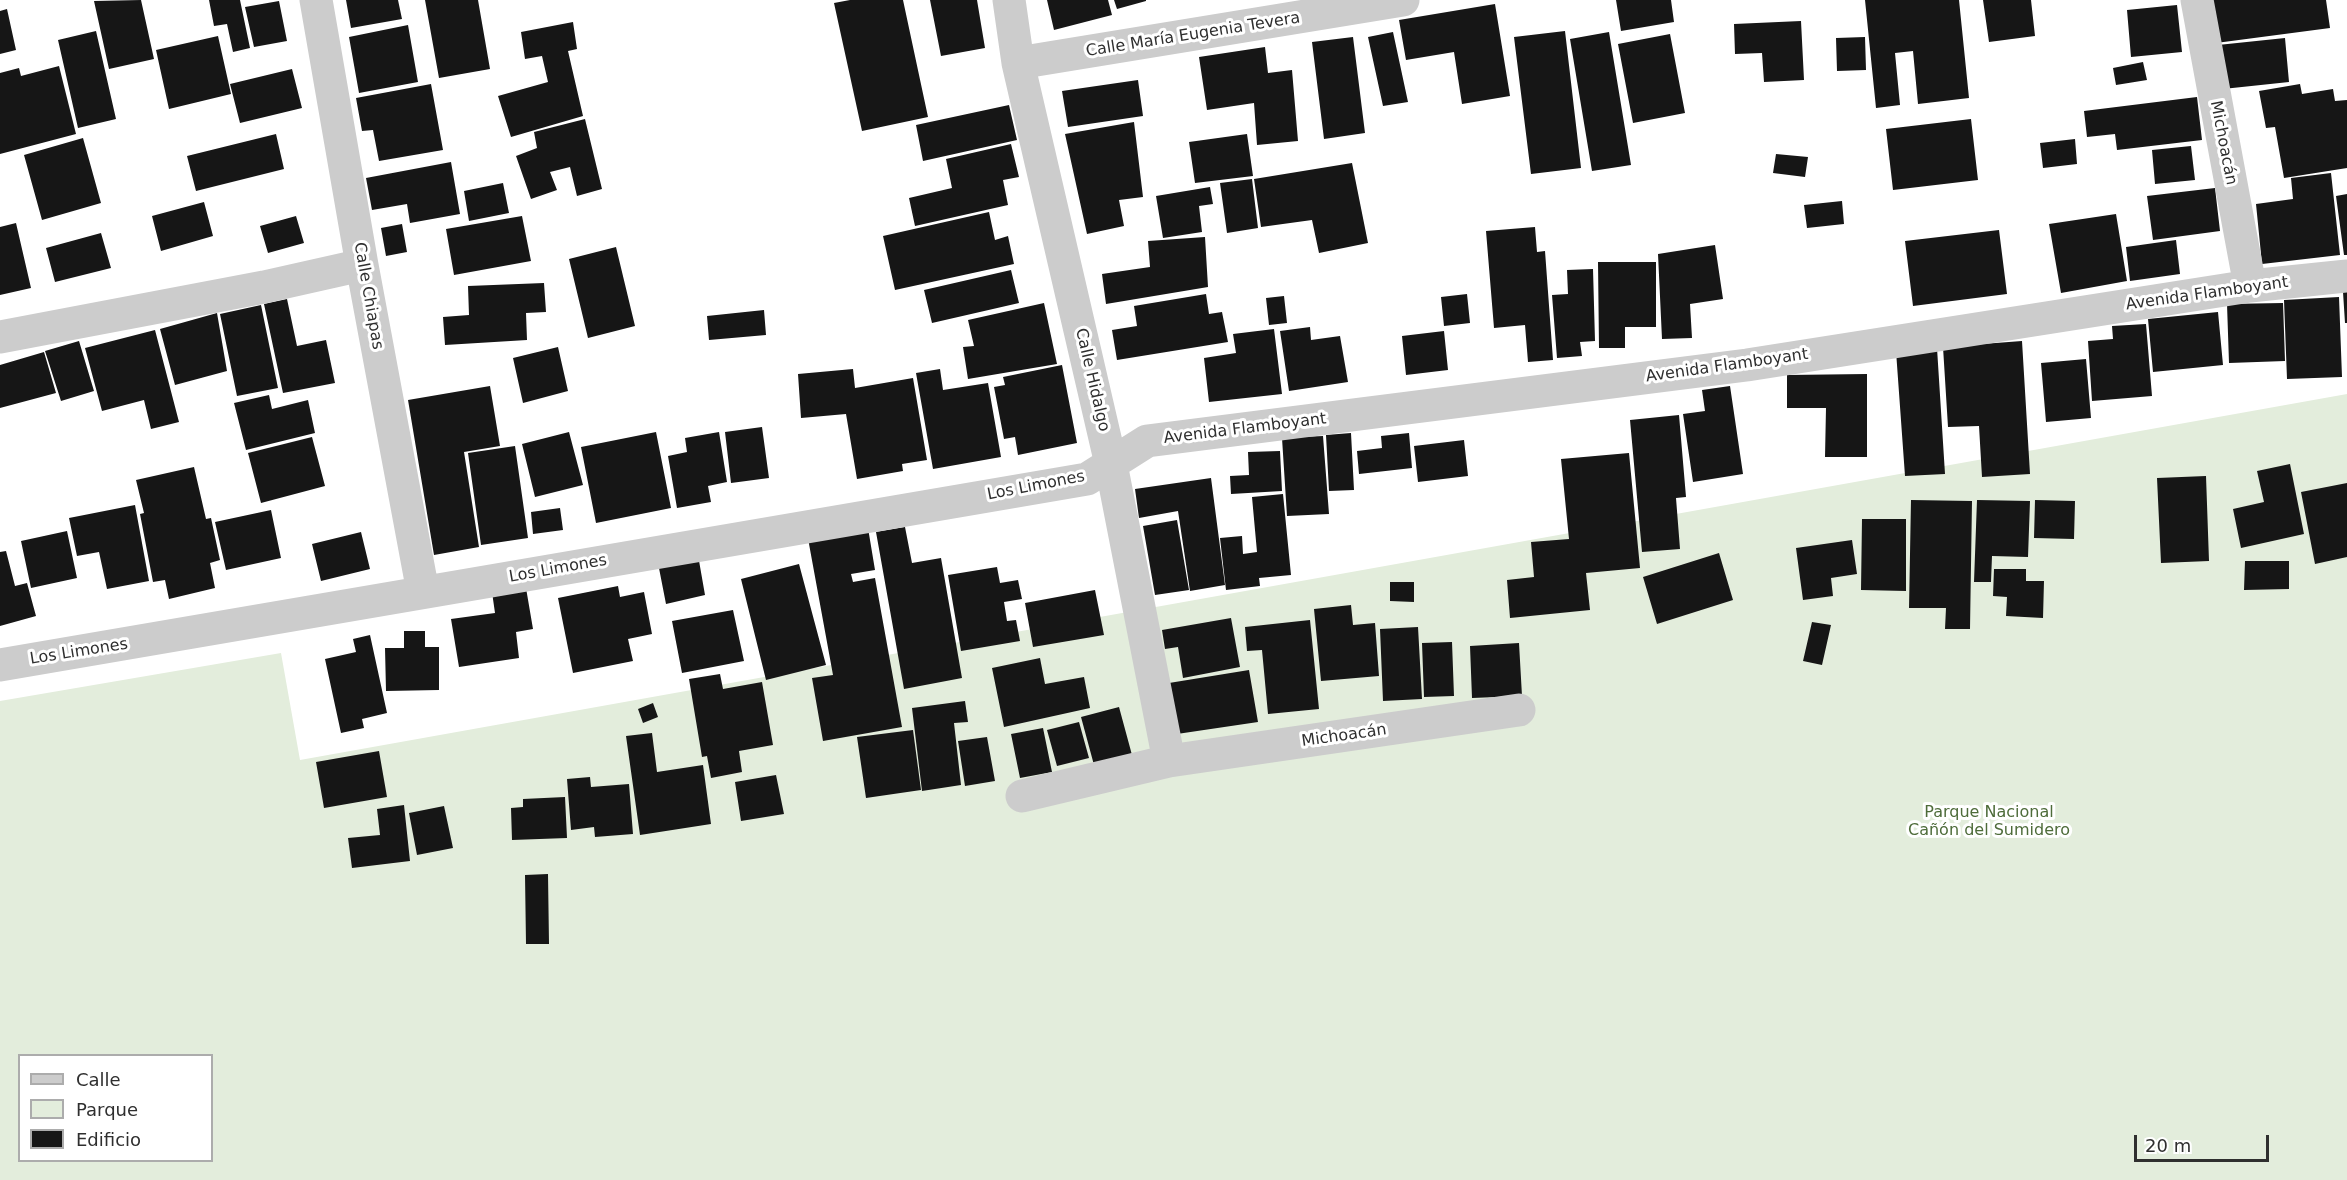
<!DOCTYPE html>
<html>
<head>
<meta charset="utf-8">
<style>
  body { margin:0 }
  #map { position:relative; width:2347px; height:1180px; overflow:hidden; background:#fff; font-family:"DejaVu Sans",sans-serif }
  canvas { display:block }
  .legend { position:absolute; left:18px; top:1054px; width:195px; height:108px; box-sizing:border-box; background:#fff; border:2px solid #acacac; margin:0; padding:8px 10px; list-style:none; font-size:18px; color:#2f2f2f }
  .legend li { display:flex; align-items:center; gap:12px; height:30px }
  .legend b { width:30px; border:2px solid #acacac }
  .scale { position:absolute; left:2134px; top:1135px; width:135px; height:27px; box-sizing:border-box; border:3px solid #2f2f2f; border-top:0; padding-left:8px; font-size:18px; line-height:21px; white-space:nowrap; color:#2f2f2f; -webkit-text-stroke:4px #fff; paint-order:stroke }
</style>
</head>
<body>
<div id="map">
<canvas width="2347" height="1180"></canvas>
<ul class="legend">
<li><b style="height:8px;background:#ccc"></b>Calle</li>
<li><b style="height:16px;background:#e3eddc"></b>Parque</li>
<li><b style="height:16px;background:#161616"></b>Edificio</li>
</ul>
<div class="scale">20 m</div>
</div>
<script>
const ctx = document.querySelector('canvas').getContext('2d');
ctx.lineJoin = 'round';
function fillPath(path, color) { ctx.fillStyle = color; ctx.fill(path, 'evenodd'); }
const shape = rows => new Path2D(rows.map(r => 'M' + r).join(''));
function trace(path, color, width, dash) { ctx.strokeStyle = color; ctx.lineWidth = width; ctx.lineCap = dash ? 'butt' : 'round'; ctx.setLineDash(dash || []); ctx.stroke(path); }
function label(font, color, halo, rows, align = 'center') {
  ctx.font = font + ' "DejaVu Sans",sans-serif'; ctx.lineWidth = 6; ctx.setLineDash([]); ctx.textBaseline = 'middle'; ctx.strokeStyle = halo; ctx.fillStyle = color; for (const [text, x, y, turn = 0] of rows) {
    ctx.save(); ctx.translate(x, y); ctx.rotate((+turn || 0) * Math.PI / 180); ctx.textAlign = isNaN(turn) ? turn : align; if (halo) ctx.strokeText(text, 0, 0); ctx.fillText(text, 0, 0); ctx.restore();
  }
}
const green = shape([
  [2347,394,2347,1180,0,1180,0,701,281,653,300,760],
  [20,1056,212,1056,212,1160,20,1160]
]);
const building = shape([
  [141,0,154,59,109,69,94,1],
  [209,0,240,0,250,48,233,52,227,24,214,26],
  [346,0,398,0,402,19,351,28],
  [425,0,478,0,490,69,439,78],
  [850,0,903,0,928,117,862,131,834,3],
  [930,0,977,0,985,48,941,56],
  [1047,0,1108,0,1112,15,1054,30],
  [1114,0,1146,0,1146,1,1117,9],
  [1616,0,1671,0,1674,22,1621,31],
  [1865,0,1959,0,1969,98,1918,104,1913,51,1895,53,1900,105,1876,108],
  [1983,0,2031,0,2035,36,1989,42],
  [2211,0,2326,0,2330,28,2216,43],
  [279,1,287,41,254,47,245,7],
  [1495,4,1510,96,1462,104,1454,52,1406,60,1399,20],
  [2177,5,2182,52,2131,57,2127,10],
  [7,9,16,50,0,54,0,11],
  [1801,21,1804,80,1764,82,1762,53,1735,54,1734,24],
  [573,22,577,49,568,51,583,116,511,137,498,96,548,82,542,56,525,59,521,32],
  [408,25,418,82,359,93,349,37],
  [96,31,116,119,78,128,58,40],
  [1565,31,1581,168,1531,174,1514,37],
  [1393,32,1408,102,1383,106,1368,37],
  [1609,32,1631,165,1592,171,1570,39],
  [1670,34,1685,113,1633,123,1618,44],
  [218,36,231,94,169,109,156,50],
  [1353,37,1365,133,1324,139,1312,42],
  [1865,37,1866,70,1837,71,1836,38],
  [2285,38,2289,82,2223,89,2218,45],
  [1265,47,1268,73,1292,70,1298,141,1257,145,1254,103,1207,110,1199,57],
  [2143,62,2147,80,2116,85,2113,68],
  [59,66,76,134,0,154,0,73,19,68,21,76],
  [292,69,302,108,240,123,230,84],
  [1138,80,1143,116,1068,127,1062,91],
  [431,84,443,150,379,161,373,130,362,131,356,98],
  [2300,84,2302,94,2333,89,2335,101,2347,100,2347,168,2284,178,2275,127,2266,128,2259,91],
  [2197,97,2202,140,2117,150,2115,134,2087,137,2084,111],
  [1009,105,1017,140,923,161,916,125],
  [585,119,602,189,577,196,570,167,550,172,557,190,531,199,516,156,537,148,534,132],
  [1971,119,1978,180,1893,190,1886,129],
  [1134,122,1143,197,1119,200,1124,226,1087,234,1065,134],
  [276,134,284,169,196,191,187,156],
  [1247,134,1253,176,1195,183,1189,142],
  [83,138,101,203,42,220,24,155],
  [2075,139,2077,164,2043,168,2040,143],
  [1011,144,1019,177,1003,180,1008,205,915,226,909,198,952,188,946,159],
  [2191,146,2195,180,2155,184,2152,150],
  [1776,154,1808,157,1805,177,1773,173],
  [451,162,460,214,410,223,407,204,372,210,366,178],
  [1352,163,1368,243,1319,253,1312,220,1261,227,1254,179],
  [2331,173,2340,255,2262,264,2256,204,2293,199,2291,178],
  [1252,179,1258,228,1227,233,1220,183],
  [503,183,509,213,469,221,464,191],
  [1210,187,1213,204,1199,206,1202,232,1163,238,1156,196],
  [2215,188,2220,231,2153,240,2147,196],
  [2347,194,2347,255,2344,255,2336,196],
  [1842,201,1844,224,1807,228,1804,205],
  [204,202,213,236,161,251,152,216],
  [989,212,995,240,1008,236,1014,264,895,290,883,236],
  [2116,214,2127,281,2061,293,2049,224],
  [296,216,304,243,268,253,260,226],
  [522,216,531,261,454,275,446,229],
  [16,223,31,288,0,295,0,227],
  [402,224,407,252,386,256,381,228],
  [1535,227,1537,252,1545,251,1553,360,1528,362,1525,325,1494,328,1486,231],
  [1999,230,2007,294,1913,306,1905,241],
  [101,233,111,268,55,282,46,248],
  [1205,237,1208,287,1106,304,1102,274,1150,267,1148,241],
  [2176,240,2180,274,2130,281,2126,247],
  [1715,245,1723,299,1690,304,1692,338,1662,339,1658,254],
  [616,247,635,326,588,338,569,259],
  [1598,262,1656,262,1656,327,1625,327,1625,348,1599,348],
  [1593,269,1595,341,1580,342,1582,356,1557,358,1552,295,1568,294,1567,270],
  [1011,270,1019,303,932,323,924,290],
  [544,283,546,312,526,313,527,340,445,345,443,317,469,315,468,286],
  [2347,291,2347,323,2345,323,2343,292],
  [1206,294,1209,314,1222,312,1228,342,1117,360,1112,330,1137,326,1134,306],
  [1467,294,1470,323,1444,326,1441,297],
  [1284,296,1287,323,1269,325,1266,298],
  [2339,297,2342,377,2287,379,2284,300],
  [287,299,297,346,326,340,335,383,283,393,264,304],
  [1044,303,1057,364,968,379,963,347,974,346,968,320],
  [2283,303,2285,361,2229,363,2227,304],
  [261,305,278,388,237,396,220,314],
  [764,310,766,335,709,340,707,316],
  [2218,312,2223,365,2153,372,2148,319],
  [217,313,227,371,175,385,160,329],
  [2146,324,2152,396,2092,401,2088,341,2113,339,2112,326],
  [1310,327,1311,340,1340,336,1348,382,1289,391,1280,331],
  [1274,329,1282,394,1209,402,1204,358,1236,353,1233,334],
  [155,330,179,422,151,429,144,400,102,411,85,348],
  [1444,331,1448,370,1406,375,1402,336],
  [79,341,94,391,61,401,45,351],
  [2022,341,2030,474,1982,477,1979,426,1948,427,1943,347],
  [558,347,568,391,523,403,513,358],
  [1937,348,1945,474,1905,476,1896,351],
  [44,352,56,393,0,408,0,365],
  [2086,359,2091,418,2046,422,2041,363],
  [1062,365,1077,443,1018,455,1015,437,1004,439,994,387,1005,385,1003,377],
  [853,369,855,388,913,378,927,460,902,464,903,471,857,479,846,414,801,418,798,374],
  [940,369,943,390,988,383,1001,457,933,469,916,373],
  [1867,374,1867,457,1825,457,1826,408,1787,408,1787,375],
  [490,386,500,446,464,452,479,547,434,555,408,400],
  [1730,386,1743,474,1693,482,1683,414,1705,411,1702,390],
  [269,395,272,409,308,400,315,433,246,450,234,403],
  [1679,415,1686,497,1676,498,1680,549,1642,552,1630,420],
  [762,427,769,478,731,483,725,432],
  [569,432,583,485,535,497,522,444],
  [656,432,671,508,596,523,581,447],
  [719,432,727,482,708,486,711,502,677,508,668,456,687,452,685,438],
  [1351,433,1354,490,1329,491,1326,435],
  [1409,433,1412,468,1359,474,1357,451,1382,448,1381,436],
  [1323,436,1329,514,1287,516,1282,438],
  [312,437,325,486,261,503,248,453],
  [1464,440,1468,476,1418,482,1414,446],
  [515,446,528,538,481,545,468,453],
  [1280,451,1282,491,1231,494,1230,476,1249,475,1248,452],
  [1629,453,1640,568,1586,573,1590,610,1510,618,1507,580,1534,577,1531,542,1569,539,1561,459],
  [2290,464,2304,534,2241,548,2233,509,2264,502,2257,471],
  [194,467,206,519,211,518,220,560,210,563,215,588,169,599,165,580,153,582,140,514,144,513,136,480],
  [2206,476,2209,561,2161,563,2157,478],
  [1211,478,1225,585,1190,591,1178,511,1139,518,1135,489],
  [2347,483,2347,557,2315,564,2301,492],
  [1283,494,1291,575,1259,578,1260,586,1226,590,1220,538,1242,536,1243,554,1257,552,1252,497],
  [1911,500,1972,501,1970,629,1945,629,1946,608,1909,608],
  [1977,500,2030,501,2028,557,1992,556,1991,582,1974,582],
  [2035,500,2075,501,2074,539,2034,538],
  [135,505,149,581,107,589,99,552,77,556,69,518],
  [560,508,563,530,533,534,531,512],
  [271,510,281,558,226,570,215,522],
  [1862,519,1906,519,1906,591,1861,590],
  [1177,520,1189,590,1155,595,1143,526],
  [867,522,875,570,851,574,853,582,875,578,902,727,823,741,812,678,833,675,807,533],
  [905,527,912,563,941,558,962,678,904,689,876,532],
  [67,531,77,578,31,588,21,541],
  [361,532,370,569,321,581,312,544],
  [1852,540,1857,574,1831,578,1833,596,1803,600,1796,548],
  [6,551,15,586,27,583,36,616,0,626,0,552],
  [1719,553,1733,600,1657,624,1643,577],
  [698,555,705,595,666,604,658,563],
  [2245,561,2289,561,2289,589,2244,590],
  [799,564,826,665,766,680,741,579],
  [997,567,1000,583,1018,580,1022,599,1004,602,1007,621,1016,620,1020,641,961,651,948,575],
  [1994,569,2026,569,2026,581,2044,581,2043,618,2006,616,2007,597,1993,596],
  [1390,582,1414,582,1414,602,1390,601],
  [618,586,620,597,644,592,652,634,628,639,633,661,573,673,558,598],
  [526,588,533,629,516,632,519,658,459,667,451,619,495,613,492,592],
  [1095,590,1104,635,1033,647,1025,603],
  [1351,605,1353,625,1375,623,1379,676,1321,681,1314,609],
  [733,610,744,661,682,673,672,621],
  [1231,618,1240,667,1183,678,1178,647,1165,649,1162,630],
  [1310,620,1319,709,1268,714,1262,650,1247,651,1245,627],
  [1812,622,1831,625,1822,665,1803,661],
  [1418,627,1422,699,1383,701,1380,629],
  [404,631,425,631,425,647,439,647,439,690,386,691,385,648,404,648],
  [370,635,387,713,362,719,364,728,341,733,325,659,356,652,353,639],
  [1452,642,1454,696,1424,697,1422,643],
  [1519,643,1522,696,1472,698,1470,646],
  [1040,658,1045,684,1084,677,1090,708,1004,727,992,668],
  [1249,670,1258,722,1177,734,1169,683],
  [720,674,723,689,762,682,773,745,739,751,742,772,711,778,707,756,702,757,689,679],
  [965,701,968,722,954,723,961,785,922,791,912,708],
  [653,703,658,717,643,723,638,709],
  [1119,707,1132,755,1094,765,1081,717],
  [1079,722,1089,758,1057,766,1047,730],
  [1043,728,1052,772,1020,778,1011,734],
  [913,730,921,790,866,798,857,737],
  [652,733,657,772,703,765,711,824,640,835,626,736],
  [987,737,995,781,965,786,958,741],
  [379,751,387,797,324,808,316,762],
  [776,775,784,814,741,821,735,782],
  [590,777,591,787,629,784,633,834,595,837,594,827,571,830,567,779],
  [565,797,567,838,512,840,511,808,523,807,523,799],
  [404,805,410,861,352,868,348,838,380,835,377,809],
  [444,806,453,848,417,855,409,813],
  [548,874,549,944,526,944,525,875]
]);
const minor = shape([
  [316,0,362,265,423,592],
  [1009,0,1018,63,1111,464,1169,761],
  [2197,0,2250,286],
  [1018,63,1403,0],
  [0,337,264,287,362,265],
  [0,665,1087,479,1147,441,1747,365,2250,286,2347,276],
  [1022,796,1169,761,1519,710]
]);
const streetNames = [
  ["Calle María Eugenia Tevera",1193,35,-9],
  ["Michoacán",2223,143,79],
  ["Avenida Flamboyant",2207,294,-8],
  ["Calle Chiapas",368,296,80],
  ["Avenida Flamboyant",1727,366,-8],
  ["Calle Hidalgo",1092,380,77],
  ["Avenida Flamboyant",1245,429,-7],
  ["Los Limones",1036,486,-11],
  ["Los Limones",558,569,-10],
  ["Los Limones",79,652,-9],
  ["Michoacán",1344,736,-8]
];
const parkNames = [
  ["Parque Nacional",1989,813],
  ["Cañón del Sumidero",1989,831]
];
fillPath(green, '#e3eddc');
fillPath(building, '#161616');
trace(minor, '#ccc', 33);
label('16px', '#2f2f2f', '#fff', streetNames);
label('16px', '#4e6c3a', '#fff', parkNames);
</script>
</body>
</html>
